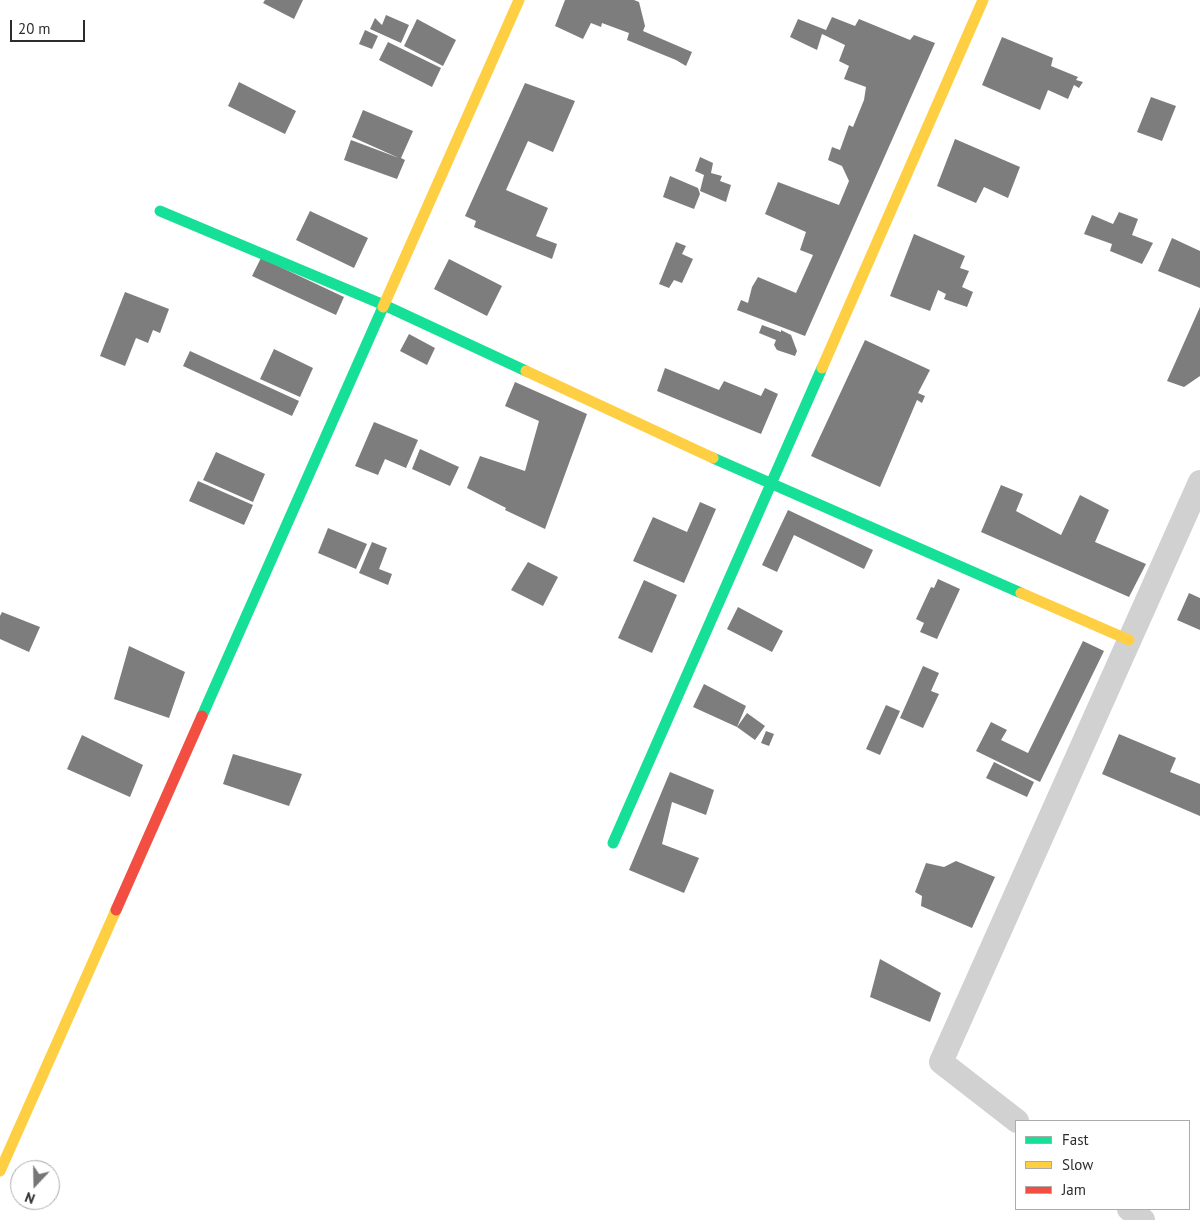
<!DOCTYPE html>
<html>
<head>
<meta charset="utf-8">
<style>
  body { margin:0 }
  #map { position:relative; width:1200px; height:1220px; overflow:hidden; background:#fff; font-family:"PT Sans",sans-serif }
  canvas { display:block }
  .legend { position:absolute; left:1015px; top:1120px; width:175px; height:90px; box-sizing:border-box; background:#fff; border:1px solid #ababab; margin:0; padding:6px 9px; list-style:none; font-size:15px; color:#2c2c2c }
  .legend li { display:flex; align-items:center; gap:10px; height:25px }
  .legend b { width:25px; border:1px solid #ababab }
  .north { position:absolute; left:10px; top:1160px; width:50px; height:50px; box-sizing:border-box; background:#fff; border:1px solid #ababab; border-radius:50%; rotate:201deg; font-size:14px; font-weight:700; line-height:20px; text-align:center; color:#2c2c2c }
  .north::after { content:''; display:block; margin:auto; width:18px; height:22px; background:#767676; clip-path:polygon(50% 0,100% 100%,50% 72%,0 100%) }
  .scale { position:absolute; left:10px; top:20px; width:75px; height:22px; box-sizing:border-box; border:2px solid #2c2c2c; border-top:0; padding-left:6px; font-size:15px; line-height:18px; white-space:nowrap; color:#2c2c2c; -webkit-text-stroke:4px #fff; paint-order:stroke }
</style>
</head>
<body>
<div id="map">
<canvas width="1200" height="1220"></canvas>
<ul class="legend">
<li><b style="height:6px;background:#16e098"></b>Fast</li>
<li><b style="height:6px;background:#ffcf43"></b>Slow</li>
<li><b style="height:6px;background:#f24e42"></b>Jam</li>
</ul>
<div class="north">N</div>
<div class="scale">20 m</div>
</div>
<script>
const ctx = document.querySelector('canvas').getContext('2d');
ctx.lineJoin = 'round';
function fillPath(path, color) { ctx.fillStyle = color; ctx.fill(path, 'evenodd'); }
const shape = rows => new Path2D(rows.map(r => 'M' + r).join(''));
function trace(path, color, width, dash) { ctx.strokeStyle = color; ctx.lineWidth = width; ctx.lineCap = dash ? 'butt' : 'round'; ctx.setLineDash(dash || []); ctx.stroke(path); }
const building = shape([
  [265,0,303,0,294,19,263,3],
  [565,0,634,0,639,2,645,26,643,31,692,52,686,66,676,60,627,40,629,33,602,23,601,27,591,23,583,39,555,26],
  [386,15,409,25,401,43,370,29,375,18,382,25],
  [832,17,855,26,859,19,910,40,914,35,935,43,805,336,737,310,741,300,748,303,752,287,758,277,796,293,813,255,800,250,806,232,765,214,778,182,839,205,849,181,842,166,828,160,832,147,840,150,849,125,853,127,864,100,866,87,844,79,849,66,839,61,845,45,822,34,817,50,790,37,798,19,826,30],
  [417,19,456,40,443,66,404,46],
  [365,30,378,36,372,49,359,44],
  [1002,37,1053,58,1051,66,1078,77,1076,80,1083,82,1079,88,1074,85,1068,99,1048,90,1040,110,982,85],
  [388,42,441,68,432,87,379,60],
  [239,82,296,111,285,134,228,106],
  [525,83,575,101,553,152,528,141,506,190,548,208,536,236,557,244,552,259,474,227,476,221,465,216],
  [1151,97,1176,106,1162,141,1137,132],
  [363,110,413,131,401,158,405,160,397,179,344,160,351,140,399,158,352,137],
  [955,139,1020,167,1008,198,984,187,976,203,937,186],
  [700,157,713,163,711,173,722,176,720,181,731,185,726,202,700,191,704,175,695,171],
  [670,176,698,188,700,194,694,209,663,197],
  [310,211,368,238,354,268,296,240],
  [1119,212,1138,219,1132,235,1153,243,1142,264,1110,251,1112,244,1084,234,1092,215,1113,224],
  [914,234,965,256,960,268,969,271,962,287,973,292,967,307,944,299,946,294,938,290,930,311,890,296],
  [1172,238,1200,251,1200,288,1158,271],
  [676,242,686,246,682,254,693,259,682,283,674,280,669,288,659,284],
  [261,258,344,297,336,315,252,276],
  [449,259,502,286,487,316,434,289],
  [125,292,169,309,160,333,153,330,148,343,136,338,125,366,100,356],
  [1200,307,1200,376,1184,387,1167,381],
  [762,325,781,332,781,330,791,335,797,351,795,356,777,350,774,345,776,340,759,333],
  [409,334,435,348,427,365,400,351],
  [865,340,930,370,918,393,925,396,922,403,917,400,880,487,811,456],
  [274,349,313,368,300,397,260,379],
  [190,351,299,401,292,416,183,366],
  [665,368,719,390,724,381,761,396,765,388,778,394,761,434,657,391],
  [515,382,587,414,545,529,505,510,506,508,467,488,480,456,525,471,539,421,505,406],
  [374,422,418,440,406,468,385,459,378,475,355,466],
  [420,449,459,467,450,486,412,469],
  [216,452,265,474,253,502,203,480],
  [198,481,253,505,244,525,189,501],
  [1001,485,1023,494,1016,511,1061,535,1080,495,1109,510,1095,542,1146,564,1129,597,981,532],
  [700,502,716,509,684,583,633,561,653,517,687,532],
  [788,510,873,550,864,569,794,535,777,572,762,565],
  [328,528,367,544,356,569,318,553],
  [372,542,387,548,379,569,392,574,388,585,359,573],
  [528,562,558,577,543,606,511,590],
  [938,579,960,589,937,639,920,632,924,623,916,619,931,587,934,588],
  [644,580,677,595,652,653,618,638],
  [1189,593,1200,598,1200,630,1177,620],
  [738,607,783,631,772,652,727,629],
  [2,612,40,627,29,652,0,639,0,616],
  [1083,641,1104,651,1040,782,976,751,991,722,1007,730,1001,740,1028,753],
  [129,646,185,672,169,718,114,699],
  [923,666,939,673,931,691,939,694,923,728,900,718],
  [704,684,746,706,737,727,747,713,765,726,755,740,737,727,693,707],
  [886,705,900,711,880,755,866,749],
  [766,731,774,734,769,746,761,743],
  [1119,734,1176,758,1170,772,1200,784,1200,816,1102,774],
  [82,735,143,765,130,797,67,769],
  [233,754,302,774,289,806,223,784],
  [994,762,1034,782,1027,797,986,778],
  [670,772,714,790,706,815,672,802,662,844,699,858,684,893,629,870],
  [956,861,995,877,972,928,921,906,922,896,915,892,926,863,944,867],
  [880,959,941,993,930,1022,870,997]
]);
const street = shape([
  [1017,1121,941,1062,1200,482],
  [1129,1209,1143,1220]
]);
const fast = shape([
  [160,211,384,305,526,371],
  [713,458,1021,593],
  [202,716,383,307],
  [613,843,822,368]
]);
const slow = shape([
  [383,307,519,0],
  [822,368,983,0],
  [526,371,713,458],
  [1021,593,1129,640],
  [0,1171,116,910]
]);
const jam = shape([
  [116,910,202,716]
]);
fillPath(building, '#7d7d7d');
trace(street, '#d1d1d1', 24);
trace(fast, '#16e098', 11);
trace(slow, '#ffcf43', 11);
trace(jam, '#f24e42', 11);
</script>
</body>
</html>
